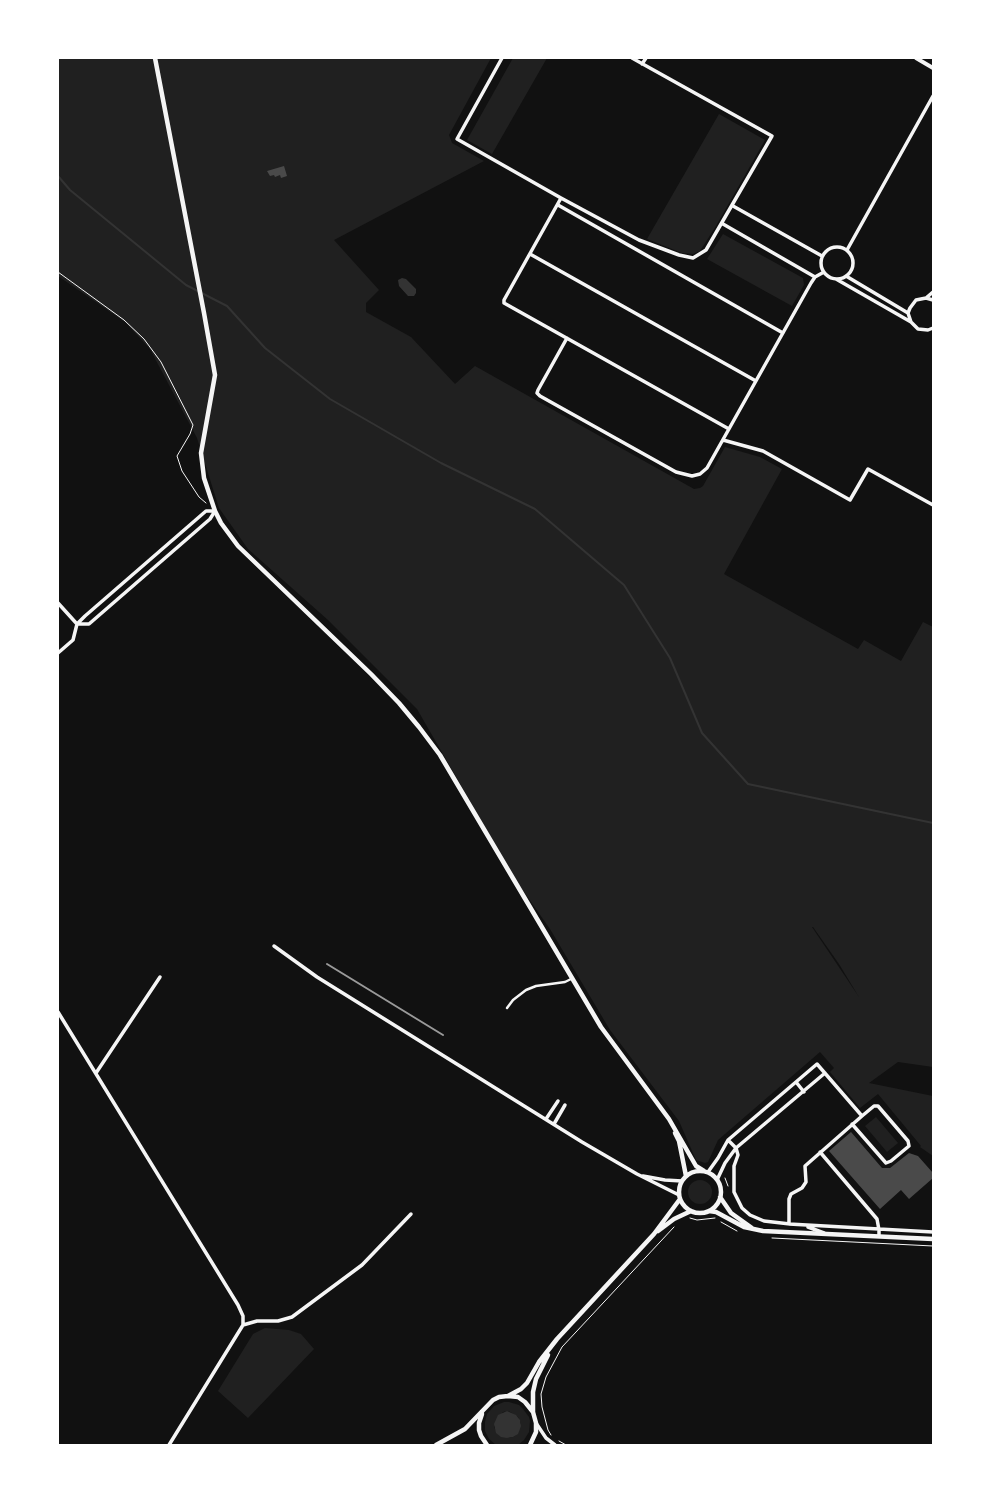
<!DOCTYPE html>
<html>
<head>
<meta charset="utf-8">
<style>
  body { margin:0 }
  #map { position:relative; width:991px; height:1503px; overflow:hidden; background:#111; font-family:"Varela Round",sans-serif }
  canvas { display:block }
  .frame { position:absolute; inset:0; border:59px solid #fff; pointer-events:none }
</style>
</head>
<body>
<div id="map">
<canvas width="991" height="1503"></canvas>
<div class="frame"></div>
</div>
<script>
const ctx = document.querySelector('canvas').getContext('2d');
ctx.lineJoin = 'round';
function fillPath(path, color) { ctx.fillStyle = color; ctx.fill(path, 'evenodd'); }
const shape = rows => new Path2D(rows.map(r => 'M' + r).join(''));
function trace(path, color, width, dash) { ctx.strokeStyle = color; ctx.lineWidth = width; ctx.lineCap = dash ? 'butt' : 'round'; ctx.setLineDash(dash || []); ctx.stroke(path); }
const green = shape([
  [58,58,491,58,449,135,452,143,484,161,334,240,379,290,366,303,366,312,411,337,455,384,475,366,694,489,700,488,703,486,725,447,760,457,782,469,724,574,858,649,864,640,901,661,923,622,933,627,933,1067,898,1062,869,1083,933,1096,933,1156,920,1147,921,1146,878,1094,860,1108,830,1072,834,1068,820,1052,718,1140,708,1162,705,1163,696,1160,679,1121,610,1030,550,929,515,879,417,709,328,620,248,549,219,508,197,438,150,349,125,322,58,276],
  [813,927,839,964,859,997,812,927],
  [513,58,547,58,492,154,467,140],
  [719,114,765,140,716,226,700,251,693,254,682,253,647,239],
  [723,234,803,278,804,285,792,306,707,259],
  [876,1117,898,1143,887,1152,865,1126],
  '688 1192a12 12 0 1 1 24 0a12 12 0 1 1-24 0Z',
  [265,1328,289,1330,301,1334,314,1349,248,1418,218,1391,253,1334],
  [504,1402,509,1402,519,1405,523,1409,529,1417,530,1421,529,1432,524,1440,518,1445,496,1445,489,1439,485,1431,485,1422,487,1414,494,1406],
  [507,1411,510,1412,518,1417,521,1423,515,1436,510,1438,499,1435,494,1427,503,1412]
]);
const water = shape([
  [402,278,406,279,416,289,416,293,414,296,408,296,399,286,398,280],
  [507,1411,516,1415,520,1420,521,1426,518,1434,513,1437,507,1438,501,1437,496,1433,494,1424,498,1415]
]);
const stream = shape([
  [58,176,70,190,186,285,227,306,265,348,330,399,441,463,535,509,624,585,670,658,702,733,748,784,933,823]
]);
const building = shape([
  [284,166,287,176,281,178,280,175,275,177,274,175,270,176,267,171],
  [851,1132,882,1168,890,1168,909,1153,918,1156,933,1173,933,1178,909,1199,901,1190,880,1209,829,1151]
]);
const path = shape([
  [58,272,124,320,144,339,161,362,193,425,190,434,177,456,182,471,199,497,206,503],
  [725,1178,728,1186],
  [690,1218,697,1220,715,1218],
  [721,1222,737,1231],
  [772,1238,933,1246],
  [551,1435,548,1430,542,1407,541,1394,546,1377,562,1347,674,1227],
  [559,1441,566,1445]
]);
const pedestrian = shape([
  [507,1008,513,1000,526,990,536,986,565,982,571,979]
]);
const minor = shape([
  [502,58,457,139,561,198,639,240,679,255,693,258,706,250,772,136,632,58],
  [642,64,646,58],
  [561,198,504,300,504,303,729,429],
  [558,205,783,333],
  [733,206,822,256],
  [723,224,815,277],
  '821 263a16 16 0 1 1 32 0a16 16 0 1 1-32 0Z',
  [847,250,933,96],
  [530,254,756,381],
  [846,276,908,313],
  [836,279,911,322],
  [926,298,933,292],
  [933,300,926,298,916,300,910,308,908,313,911,322,918,329,928,330,933,328],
  [567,338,538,390,537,393,540,396,676,472,692,476,700,474,707,468,811,283,815,277,824,272],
  [723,440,763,451,850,500,868,469,933,505],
  [58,603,77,624],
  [77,624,89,624,210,519,215,511],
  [58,653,73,640,77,624,85,616,206,511,215,511],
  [274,946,317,977,582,1142,637,1174,679,1195],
  [58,1012,238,1305,243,1316,243,1325,169,1445],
  [96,1073,160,977],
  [796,1082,804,1092],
  [546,1119,558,1101],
  [554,1124,565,1105],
  [852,1124,886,1163,891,1161,909,1146,908,1141,878,1106,874,1106,862,1116],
  [728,1140,736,1148,738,1155,734,1166,734,1192,742,1208,750,1215,764,1221,790,1224],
  [820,1152,877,1219,879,1230,879,1236],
  [708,1172,718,1158,728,1140,817,1064,862,1116,805,1166,806,1182,802,1188,791,1194,789,1199,789,1224,933,1232],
  [643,1176,665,1180,682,1181],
  [717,1180,725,1163,736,1148,825,1073],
  [808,1227,824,1233],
  [243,1325,257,1321,278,1321,292,1317,362,1265,411,1214],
  [536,1423,546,1438,555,1445]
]);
const tertiary = shape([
  [916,58,933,68]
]);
const secondary = shape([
  [155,58,204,313,215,375,201,453,204,478,215,511,221,523,238,546,371,674,399,703,419,727,440,755,601,1027,669,1119,696,1166,704,1171],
  [675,1133,679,1141,686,1176],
  '679 1192a21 21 0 1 1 42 0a21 21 0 1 1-42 0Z',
  [720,1197,731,1213,752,1228],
  [709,1211,716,1212,744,1227,763,1231,933,1239],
  [658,1231,674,1219,691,1211],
  [508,1396,521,1389,527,1383,539,1362,557,1339,654,1234,680,1199],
  [482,1414,479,1423,479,1430,481,1436,487,1445],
  [436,1445,465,1429,493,1400,499,1397,508,1396,518,1397,525,1402,533,1412],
  [530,1445,536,1432,536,1423,533,1412,533,1392,536,1379,548,1355]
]);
const rail = shape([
  [327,964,443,1035]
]);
fillPath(green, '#202020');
fillPath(water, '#333');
trace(stream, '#333', 2);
fillPath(building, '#4a4a4a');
trace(path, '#f5f5f5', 1);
trace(pedestrian, '#f5f5f5', 2.5);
trace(minor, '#f5f5f5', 3.5);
trace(tertiary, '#f5f5f5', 4);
trace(secondary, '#f5f5f5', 4.5);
trace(rail, '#9a9a9a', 2);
</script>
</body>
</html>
